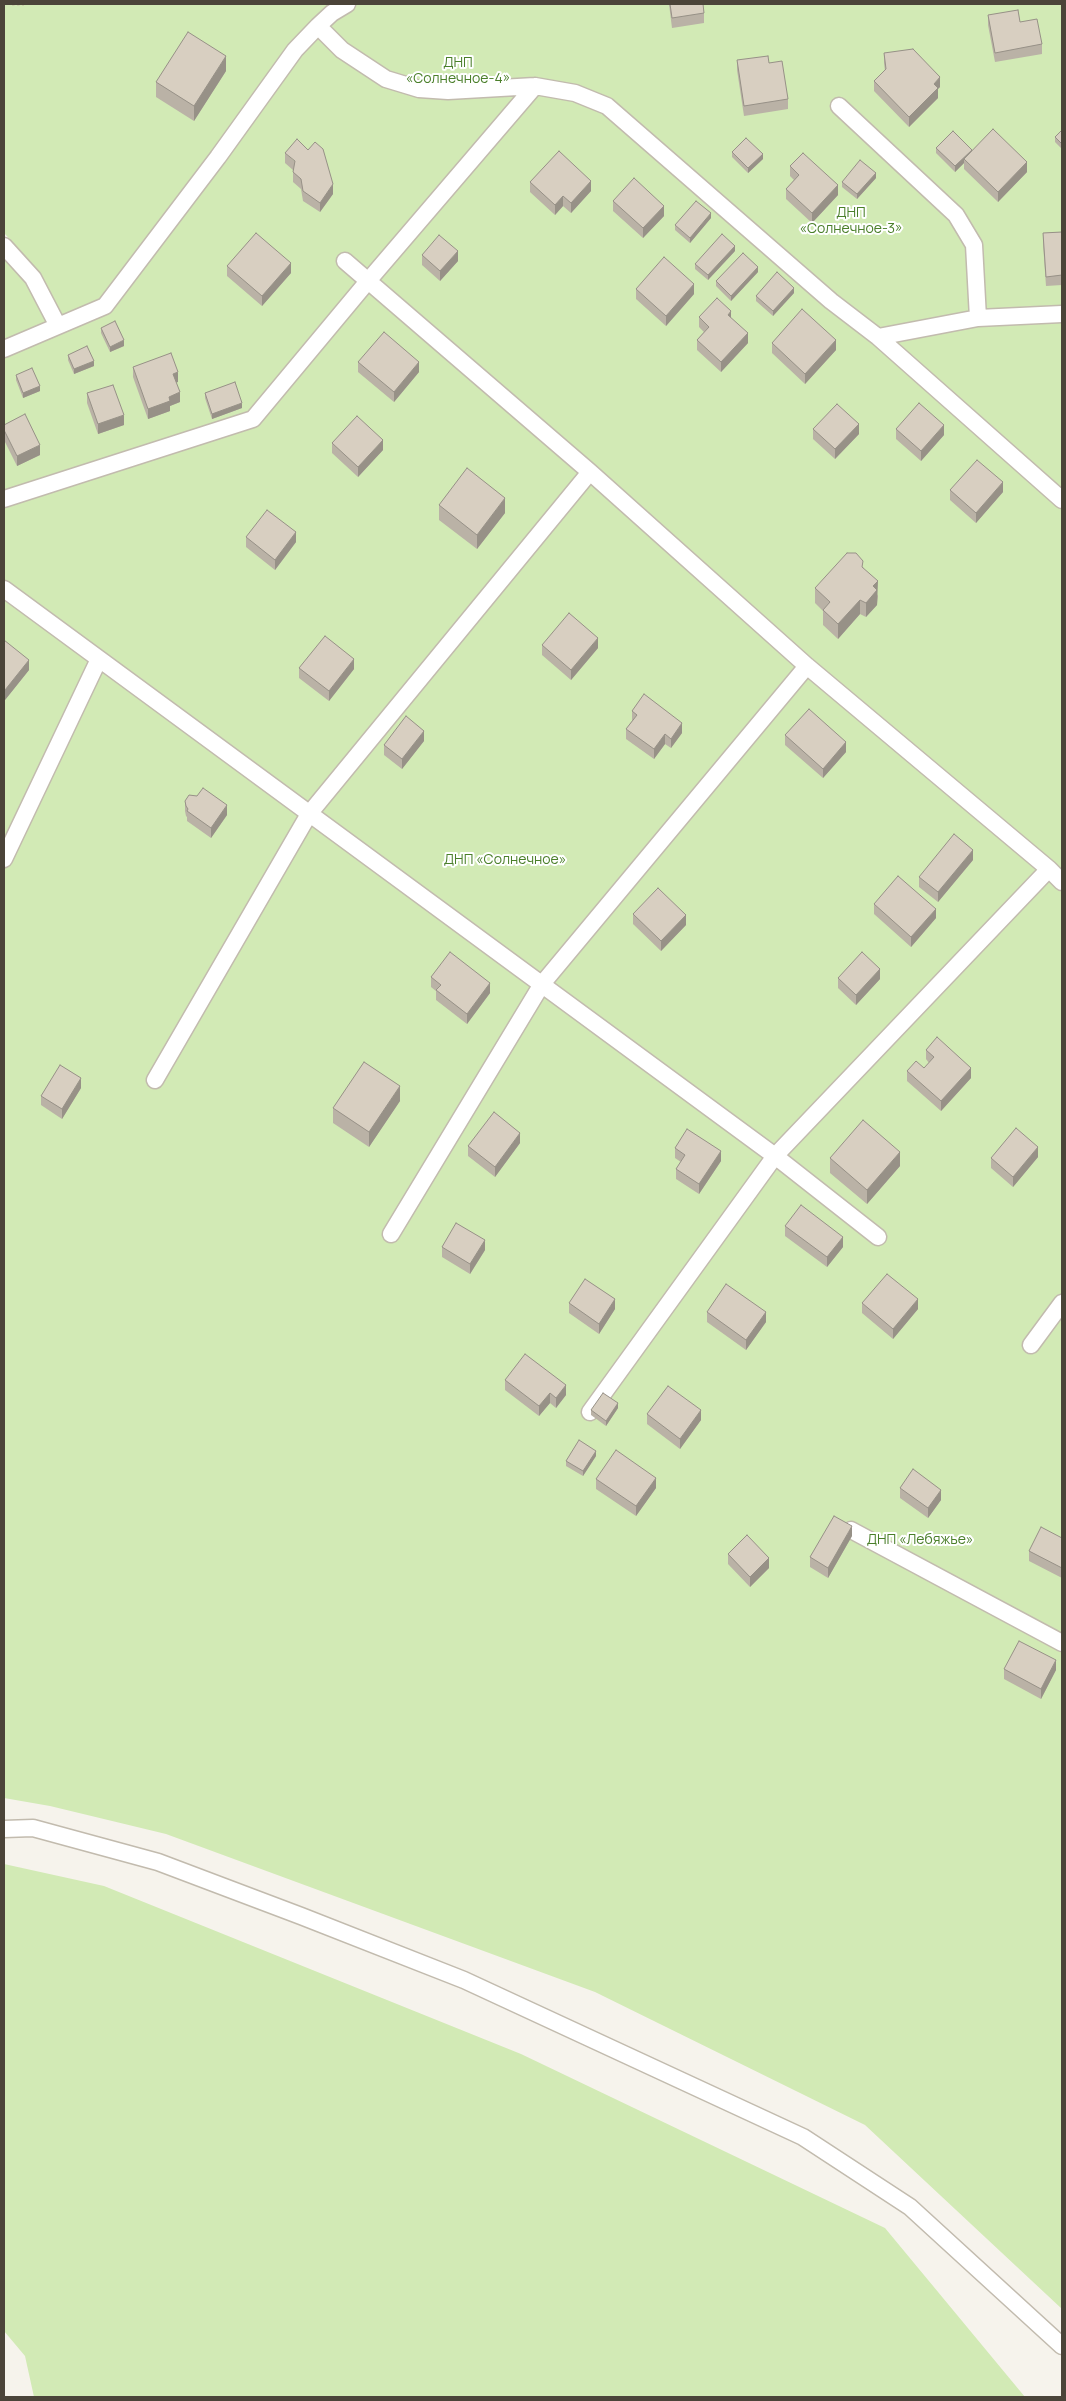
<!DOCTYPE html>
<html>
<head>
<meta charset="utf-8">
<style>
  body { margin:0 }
  #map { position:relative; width:1066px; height:2401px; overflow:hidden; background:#f6f3ec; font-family:Manrope,sans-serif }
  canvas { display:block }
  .frame { position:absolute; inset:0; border:5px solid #4b4439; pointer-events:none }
</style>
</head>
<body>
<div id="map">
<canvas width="1066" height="2401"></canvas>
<div class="frame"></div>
</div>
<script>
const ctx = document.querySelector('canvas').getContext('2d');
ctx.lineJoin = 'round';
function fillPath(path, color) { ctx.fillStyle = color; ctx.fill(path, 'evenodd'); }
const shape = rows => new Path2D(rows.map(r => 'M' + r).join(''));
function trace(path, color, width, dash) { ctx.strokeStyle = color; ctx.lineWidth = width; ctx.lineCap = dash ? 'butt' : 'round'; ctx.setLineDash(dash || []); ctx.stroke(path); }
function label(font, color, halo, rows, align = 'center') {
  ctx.font = font + ' Manrope,sans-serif'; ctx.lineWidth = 4; ctx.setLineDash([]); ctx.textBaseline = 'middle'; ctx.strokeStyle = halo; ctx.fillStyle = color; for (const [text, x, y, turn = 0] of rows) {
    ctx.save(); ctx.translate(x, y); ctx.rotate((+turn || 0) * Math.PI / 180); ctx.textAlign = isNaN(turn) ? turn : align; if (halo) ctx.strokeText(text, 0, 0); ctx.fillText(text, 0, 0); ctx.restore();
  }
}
const green = shape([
  [4,4,1062,4,1062,2309,865,2125,595,1992,166,1834,50,1806,4,1798,4,257,39,277,20,250,4,233],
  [4,1864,104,1886,521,2054,885,2228,1025,2397,34,2397,25,2356,4,2331]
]);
const path = shape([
  [12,4,24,4]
]);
const street = shape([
  [318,26,332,13,347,4],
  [839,106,956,215,974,245,978,318],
  [4,246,33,278,58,326],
  [345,261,590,472,807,666,1049,869,1062,882],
  [878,337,978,318,1062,314],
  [4,349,105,306,218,157,295,50,318,26,342,50,386,79,419,89,448,91,535,86,575,93,607,106,831,301,878,337,1062,500],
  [4,499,253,419,368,281,535,86],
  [4,589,775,1156,878,1237],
  [4,859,99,659],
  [155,1080,309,814,590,472],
  [391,1234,542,984,807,666],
  [1031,1345,1062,1303],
  [590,1412,775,1156,1049,869],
  [851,1530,1062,1643],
  [4,1829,33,1828,158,1862,301,1916,464,1980,803,2137,910,2207,1062,2346]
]);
const wall = shape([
  [669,4,703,4,704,13,704,23,672,28],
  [988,15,1020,22,1042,44,1042,54,995,62,988,25],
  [884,53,940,87,938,89,938,98,909,127,874,91,874,81,885,71,884,63],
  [737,60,769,63,788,99,788,109,744,116,737,70],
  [226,71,194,121,156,97,156,82],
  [1062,130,1062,149,1055,142,1055,137],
  [936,148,972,151,1027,172,998,202,964,169,964,163,955,172,936,153],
  [732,152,763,159,748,173,732,157],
  [285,153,333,194,320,212,303,201,301,189,293,182,293,170,285,163],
  [790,166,838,195,812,223,786,199,786,189,794,180,790,176],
  [876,178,857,199,842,187,842,182],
  [530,182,591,191,571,213,563,206,555,215,530,192],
  [613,201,664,216,643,238,613,211],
  [711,218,690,243,675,230,675,225],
  [1062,232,1062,285,1046,286,1043,243,1043,233],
  [735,251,708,280,695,269,695,264],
  [422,255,458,261,440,281,422,265],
  [227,266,291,273,262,306,227,276],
  [758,272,731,301,716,286,716,281],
  [636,289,694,294,666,326,636,299],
  [794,293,773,316,756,301,756,296],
  [699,317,731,318,748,343,721,372,697,350,697,340,704,332,699,327],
  [101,328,124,346,110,352,101,333],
  [772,343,836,350,805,384,772,353],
  [68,355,94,366,74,374,68,360],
  [358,362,419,372,394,402,358,372],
  [133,367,178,382,176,382,180,402,170,406,170,411,148,419,133,377],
  [16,375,40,391,23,398,16,380],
  [87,393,124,425,98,434,87,403],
  [205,393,242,408,212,419,205,398],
  [4,425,40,455,17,466,4,440],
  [813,429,859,434,835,459,813,439],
  [896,429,944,435,921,461,896,439],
  [332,443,383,450,358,477,332,453],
  [950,490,1003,492,976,523,950,500],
  [439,505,505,513,477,549,439,520],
  [246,537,296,542,275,570,246,547],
  [863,567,878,596,877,605,866,617,860,614,838,639,823,625,823,611,815,603,815,588],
  [4,640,29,670,5,700,4,699],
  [542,645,598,648,571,680,542,655],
  [299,668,354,669,329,701,299,678],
  [632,711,682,733,671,748,665,744,654,759,626,739,626,729,632,721],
  [785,735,846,752,823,778,785,745],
  [424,741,402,769,384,755,384,745],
  [185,801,227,815,211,838,187,821,187,817,186,816,185,811],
  [973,860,938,902,919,887,919,877],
  [874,904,936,918,911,947,874,914],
  [633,914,686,925,661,951,633,924],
  [431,977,490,993,467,1024,436,1000,436,991,431,987],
  [838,978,880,979,856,1005,838,988],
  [926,1050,971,1078,941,1111,907,1081,907,1071,924,1068,929,1063,926,1059],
  [81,1088,62,1119,41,1105,41,1096],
  [400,1101,369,1147,333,1123,333,1108],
  [520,1143,495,1177,468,1156,468,1146],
  [675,1148,721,1161,699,1194,676,1179,676,1169,681,1162,675,1158],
  [1038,1157,1013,1187,991,1168,991,1158],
  [830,1158,900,1166,867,1204,830,1173],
  [785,1226,843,1247,827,1267,785,1236],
  [442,1247,485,1250,470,1274,442,1257],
  [569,1303,615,1309,599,1334,569,1313],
  [862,1303,918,1309,893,1339,862,1313],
  [707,1312,766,1322,746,1350,707,1322],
  [505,1380,566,1395,556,1408,550,1403,539,1416,505,1390],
  [618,1408,606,1426,591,1415,591,1410],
  [647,1414,701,1420,680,1449,647,1424],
  [596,1456,583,1476,566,1466,566,1461],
  [596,1479,656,1488,636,1516,596,1489],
  [900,1488,941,1500,928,1518,900,1498],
  [852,1536,828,1578,810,1567,810,1557],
  [1062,1538,1062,1578,1029,1561,1029,1551],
  [728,1554,769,1568,750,1587,728,1564],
  [1004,1669,1056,1670,1041,1699,1004,1679]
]);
const shadedWall = shape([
  [226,56,226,71,194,121,194,106],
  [940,77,940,87,938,89,938,98,909,127,909,117,934,84],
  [972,150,972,155,964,159,964,163,955,172,955,166],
  [763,154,763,159,748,173,748,168],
  [1027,162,1027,172,998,202,998,192],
  [876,173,876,178,857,199,857,194],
  [591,181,591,191,571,213,571,203],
  [333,184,333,194,320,212,320,203],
  [838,185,838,195,812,223,812,213],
  [563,196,563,206,555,215,555,205],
  [664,206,664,216,643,238,643,228],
  [711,213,711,218,690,243,690,238],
  [735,246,735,251,708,280,708,275],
  [458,251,458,261,440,281,440,271],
  [291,263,291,273,262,306,262,296],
  [758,267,758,272,731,301,731,296],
  [694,284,694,294,666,326,666,316],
  [794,288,794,293,773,316,773,311],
  [731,311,731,321,728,315],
  [748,333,748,343,721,372,721,362],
  [124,340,124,346,110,352,110,347],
  [836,340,836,350,805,384,805,374],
  [94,361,94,366,74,374,74,369],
  [419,362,419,372,394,402,394,392],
  [178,372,178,382,173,384,173,374],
  [40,386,40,391,23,398,23,393],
  [180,392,180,402,170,406,170,411,148,419,148,409,169,397],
  [242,403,242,408,212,419,212,414],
  [124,415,124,425,98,434,98,424],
  [859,424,859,434,835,459,835,449],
  [944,425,944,435,921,461,921,451],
  [383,440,383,450,358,477,358,467],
  [40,445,40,455,17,466,17,456],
  [1003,482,1003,492,976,523,976,513],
  [505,498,505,513,477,549,477,535],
  [296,532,296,542,275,570,275,560],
  [878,581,877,605,866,617,866,603,873,586],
  [860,600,860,614,838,639,838,624],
  [598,638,598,648,571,680,571,670],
  [354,659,354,669,329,701,329,691],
  [29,660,29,670,5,700,5,690],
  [682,723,682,733,671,748,671,739],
  [424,731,424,741,402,769,402,759],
  [665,734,665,744,654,759,654,749],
  [846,742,846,752,823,778,823,769],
  [227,805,227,815,211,838,211,828],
  [973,850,973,860,938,902,938,892],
  [936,909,936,918,911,947,911,937],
  [686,915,686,925,661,951,661,941],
  [880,969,880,979,856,1005,856,995],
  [490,983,490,993,467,1024,467,1014],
  [971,1068,971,1078,941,1111,941,1101],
  [81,1078,81,1088,62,1119,62,1109],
  [400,1086,400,1101,369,1147,369,1132],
  [520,1133,520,1143,495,1177,495,1167],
  [1038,1147,1038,1157,1013,1187,1013,1177],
  [721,1151,721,1161,699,1194,699,1184],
  [900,1152,900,1166,867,1204,867,1190],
  [843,1237,843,1247,827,1267,827,1257],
  [485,1240,485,1250,470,1274,470,1264],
  [615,1299,615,1309,599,1334,599,1324],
  [918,1299,918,1309,893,1339,893,1329],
  [766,1312,766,1322,746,1350,746,1340],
  [566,1385,566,1395,556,1408,556,1398],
  [550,1393,550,1403,539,1416,539,1406],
  [618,1403,618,1408,606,1426,606,1421],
  [701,1410,701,1420,680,1449,680,1439],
  [596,1451,596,1456,583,1476,583,1471],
  [656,1478,656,1488,636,1516,636,1506],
  [941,1490,941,1500,928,1518,928,1508],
  [852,1526,852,1536,828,1578,828,1568],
  [769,1558,769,1568,750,1587,750,1577],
  [1056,1660,1056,1670,1041,1699,1041,1689]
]);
const building = shape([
  [670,4,703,4,704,13,672,18,670,4],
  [1018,10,1020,22,1037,19,1042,44,995,53,988,15,1018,10],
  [188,32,226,56,194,106,156,82,188,32],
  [913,49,940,77,934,84,938,88,909,117,874,81,886,69,884,53,913,49],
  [768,56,769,63,782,61,788,99,744,106,737,60,768,56],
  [993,129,1027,162,998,192,964,159,993,129],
  [1062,130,1062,144,1055,137,1062,130],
  [953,131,972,150,955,166,936,148,953,131],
  [746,138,763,154,748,168,732,152,746,138],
  [297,139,308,150,315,142,323,149,333,184,320,203,303,191,301,179,293,172,295,161,285,153,297,139],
  [559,151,591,181,571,203,563,196,555,205,530,182,559,151],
  [803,153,838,185,812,213,786,189,799,175,790,166,803,153],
  [860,160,876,173,857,194,842,182,860,160],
  [634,178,664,206,643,228,613,201,634,178],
  [696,201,711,213,690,238,675,225,696,201],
  [1062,232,1062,275,1046,277,1043,233,1062,232],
  [256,233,291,263,262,296,227,266,256,233],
  [722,234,735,246,708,275,695,264,722,234],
  [439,235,458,251,440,271,422,255,439,235],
  [743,253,758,267,731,296,716,281,743,253],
  [664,257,694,284,666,316,636,289,664,257],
  [777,272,794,288,773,311,756,296,777,272],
  [717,298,731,311,728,315,748,333,721,362,697,340,709,327,699,317,717,298],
  [802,309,836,340,805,374,772,343,802,309],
  [115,321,124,340,110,347,101,328,115,321],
  [384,332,419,362,394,392,358,362,384,332],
  [87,346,94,361,74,369,68,355,87,346],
  [171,353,178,372,173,374,180,392,169,397,170,401,148,409,133,367,171,353],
  [32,368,40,386,23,393,16,375,32,368],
  [235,382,242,403,212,414,205,393,235,382],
  [113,385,124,415,98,424,87,393,113,385],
  [919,403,944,425,921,451,896,429,919,403],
  [837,404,859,424,835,449,813,429,837,404],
  [25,414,40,445,17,456,4,430,4,425,25,414],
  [357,416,383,440,358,467,332,443,357,416],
  [977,460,1003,482,976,513,950,490,977,460],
  [467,468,505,498,477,535,439,505,467,468],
  [267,510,296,532,275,560,246,537,267,510],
  [847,553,856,553,863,561,862,567,878,581,873,586,877,590,866,603,860,600,838,624,823,610,830,602,815,588,847,553],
  [569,613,598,638,571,670,542,645,569,613],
  [325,636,354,659,329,691,299,668,325,636],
  [4,640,29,660,5,690,4,689,4,640],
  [644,694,682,723,671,739,665,734,654,749,626,729,637,715,632,711,644,694],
  [809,709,846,742,823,769,785,735,809,709],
  [406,716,424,731,402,759,384,745,406,716],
  [203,788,227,805,211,828,187,811,188,809,186,806,185,801,189,795,197,796,203,788],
  [954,834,973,850,938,892,919,877,954,834],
  [898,876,936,909,911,937,874,904,898,876],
  [658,888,686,915,661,941,633,914,658,888],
  [450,952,490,983,467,1014,436,990,441,985,431,977,450,952],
  [862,952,880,969,856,995,838,978,862,952],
  [937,1037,971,1068,941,1101,907,1071,916,1061,924,1068,934,1057,926,1050,937,1037],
  [364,1062,400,1086,369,1132,333,1108,364,1062],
  [60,1065,81,1078,62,1109,41,1096,60,1065],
  [494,1112,520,1133,495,1167,468,1146,494,1112],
  [863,1120,900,1152,867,1190,830,1158,863,1120],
  [1016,1128,1038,1147,1013,1177,991,1158,1016,1128],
  [687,1129,721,1151,699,1184,676,1169,685,1155,675,1148,687,1129],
  [801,1205,843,1237,827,1257,785,1226,801,1205],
  [456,1223,485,1240,470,1264,442,1247,456,1223],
  [887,1274,918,1299,893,1329,862,1303,887,1274],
  [585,1279,615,1299,599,1324,569,1303,585,1279],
  [726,1284,766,1312,746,1340,707,1312,726,1284],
  [525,1354,566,1385,556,1398,550,1393,539,1406,505,1380,525,1354],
  [668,1386,701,1410,680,1439,647,1414,668,1386],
  [603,1393,618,1403,606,1421,591,1410,603,1393],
  [579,1440,596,1451,583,1471,566,1461,579,1440],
  [616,1450,656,1478,636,1506,596,1479,616,1450],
  [913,1469,941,1490,928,1508,900,1488,913,1469],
  [834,1516,852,1526,828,1568,810,1557,834,1516],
  [1041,1527,1062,1538,1062,1568,1029,1551,1041,1527],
  [747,1535,769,1558,750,1577,728,1554,747,1535],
  [1019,1641,1056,1660,1041,1689,1004,1669,1019,1641]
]);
const parkNames = [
  ["ДНП",458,63],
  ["«Солнечное-4»",458,79],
  ["ДНП",851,213],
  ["«Солнечное-3»",851,229],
  ["ДНП «Солнечное»",505,860],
  ["ДНП «Лебяжье»",920,1540]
];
fillPath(green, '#d2eab5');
trace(street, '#c2bbae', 19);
trace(path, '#c4b79f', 3, [2.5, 2.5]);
trace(street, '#fff', 16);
fillPath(wall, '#bab2a6');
fillPath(shadedWall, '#979187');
fillPath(building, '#d8cfc1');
trace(building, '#979187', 1);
label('14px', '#4a7f2a', '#fff', parkNames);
</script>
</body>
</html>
